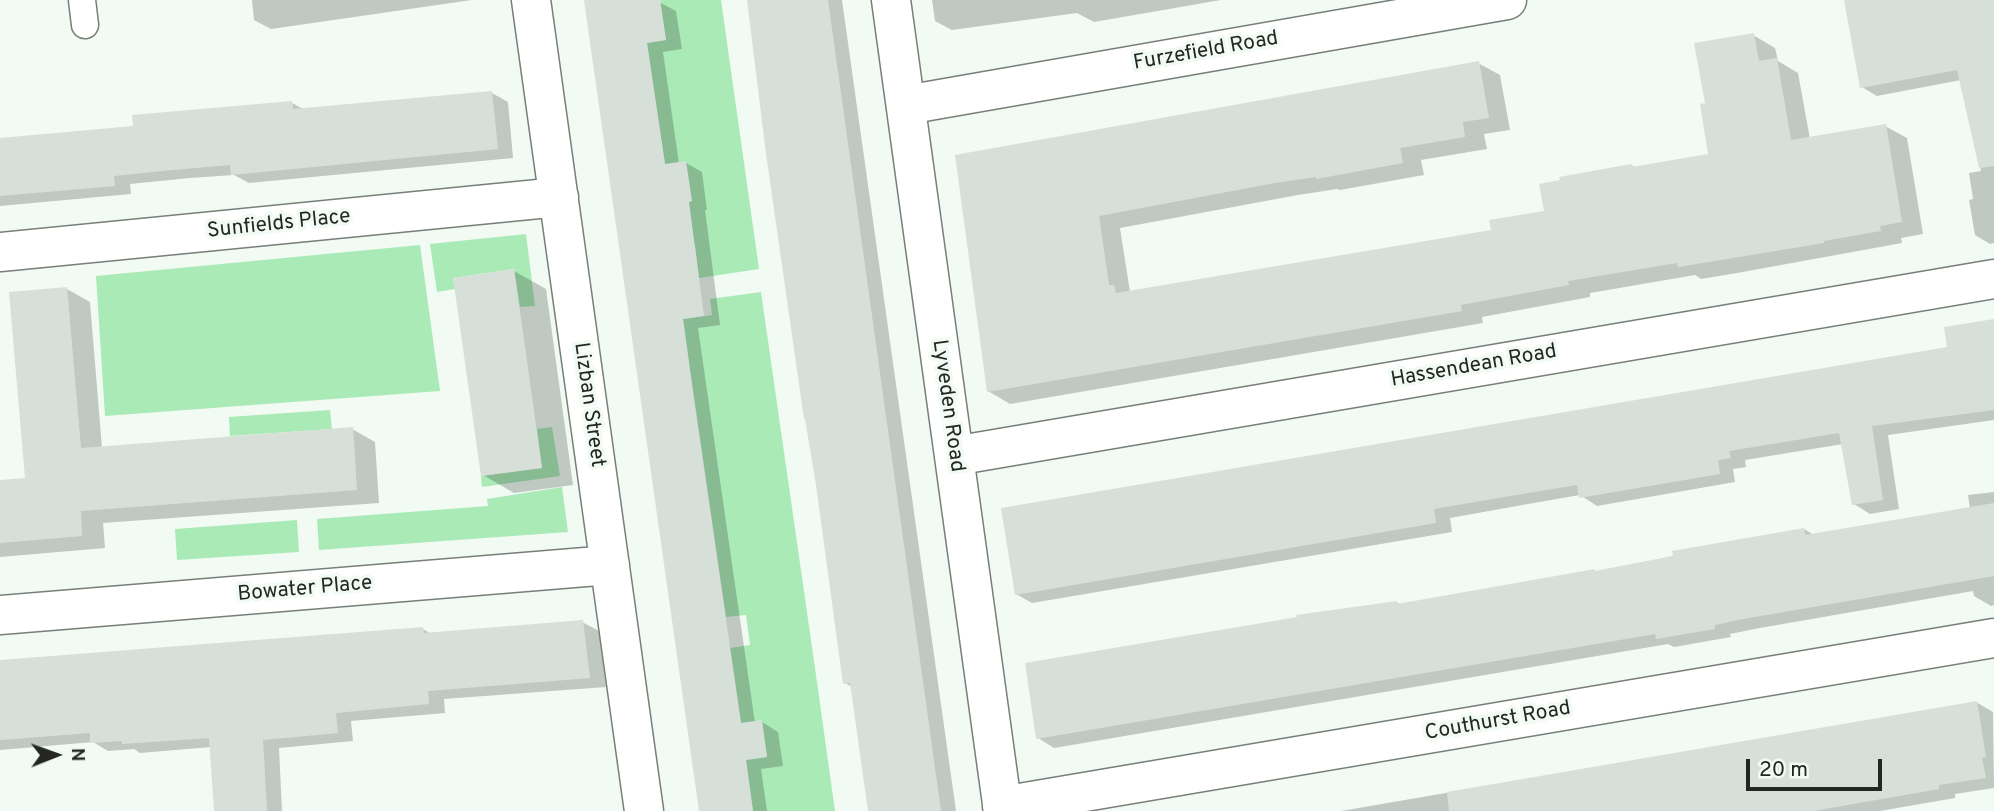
<!DOCTYPE html>
<html>
<head>
<meta charset="utf-8">
<style>
  body { margin:0 }
  #map { position:relative; width:1994px; height:811px; overflow:hidden; background:#f1faf3; font-family:Overpass,sans-serif }
  canvas { display:block }
  .north { position:absolute; left:21px; top:720px; width:70px; height:70px; -webkit-text-stroke:5px #f1faf3; paint-order:stroke; rotate:89deg; font-size:19px; font-weight:700; line-height:28px; text-align:center; color:#232623 }
  .north::after { content:''; display:block; margin:auto; width:24px; height:32px; background:#232623; clip-path:polygon(50% 0,100% 100%,50% 72%,0 100%) }
  .scale { position:absolute; left:1746px; top:759px; width:136px; height:32px; box-sizing:border-box; border:4px solid #232623; border-top:0; padding-left:9px; font-size:21px; line-height:24px; white-space:nowrap; color:#232623; -webkit-text-stroke:5px #f1faf3; paint-order:stroke }
</style>
</head>
<body>
<div id="map">
<canvas width="1994" height="811"></canvas>
<div class="north">N</div>
<div class="scale">20 m</div>
</div>
<script>
const ctx = document.querySelector('canvas').getContext('2d');
ctx.lineJoin = 'round';
function fillPath(path, color) { ctx.fillStyle = color; ctx.fill(path, 'evenodd'); }
const shape = rows => new Path2D(rows.map(r => 'M' + r).join(''));
function trace(path, color, width, dash) { ctx.strokeStyle = color; ctx.lineWidth = width; ctx.lineCap = dash ? 'butt' : 'round'; ctx.setLineDash(dash || []); ctx.stroke(path); }
function label(font, color, halo, rows, align = 'center') {
  ctx.font = font + ' Overpass,sans-serif'; ctx.lineWidth = 7; ctx.setLineDash([]); ctx.textBaseline = 'middle'; ctx.strokeStyle = halo; ctx.fillStyle = color; for (const [text, x, y, turn = 0] of rows) {
    ctx.save(); ctx.translate(x, y); ctx.rotate((+turn || 0) * Math.PI / 180); ctx.textAlign = isNaN(turn) ? turn : align; if (halo) ctx.strokeText(text, 0, 0); ctx.fillText(text, 0, 0); ctx.restore();
  }
}
const green = shape([
  [660,0,721,0,759,269,699,278,695,245,672,248,666,205,692,201,665,164,647,43,666,40],
  [526,234,535,306,520,307,514,269,453,278,455,289,437,292,430,244],
  [420,245,440,391,105,416,96,276],
  [761,292,815,668,835,811,753,811,746,760,767,757,764,738,762,721,741,723,730,648,750,645,746,615,726,617,690,369,683,319,712,315,710,299],
  [330,410,332,429,230,436,229,417],
  [552,427,560,476,482,487,481,476,542,468,537,429],
  [562,487,568,532,319,550,317,519,488,506,487,499],
  [297,520,299,552,177,560,175,529]
]);
const shadow = shape([
  [252,0,472,0,271,29,254,20],
  [585,0,655,0,676,11,682,49,663,52,679,164,686,163,702,172,707,210,705,210,720,325,698,328,755,723,762,722,778,732,783,766,761,769,767,811,701,811],
  [748,0,842,0,956,811,869,811,852,687,845,683],
  [932,0,1221,0,1094,22,1077,13,952,30,935,21],
  [1846,0,1994,0,1994,243,1990,244,1975,235,1969,200,1973,199,1969,173,1981,171,1961,80,1877,96,1862,87],
  [1753,35,1775,48,1778,61,1798,73,1810,139,1885,126,1907,138,1923,234,1901,238,1902,243,1737,273,1701,279,1695,275,1590,293,1590,297,1482,317,1483,323,1010,404,988,391,957,156,1478,63,1500,75,1510,130,1484,134,1487,149,1421,160,1424,175,1340,190,1337,189,1298,195,1120,228,1130,292,1493,231,1546,213,1631,165,1636,168,1710,156,1707,105],
  [492,93,508,102,513,158,249,183,234,175,190,178,130,184,131,194,0,206,0,140,135,127,292,103,305,110],
  [514,271,546,289,573,485,514,493,483,475],
  [67,289,90,302,102,448,352,429,375,442,379,503,103,523,105,548,0,557,0,482,26,480],
  [1994,320,1994,420,1888,435,1899,509,1870,514,1854,504,1843,444,1745,460,1746,467,1733,469,1735,482,1597,506,1580,495,1528,504,1450,518,1452,532,1032,603,1016,594,1949,349],
  [1994,492,1994,605,1991,606,1974,596,1973,591,1760,628,1730,634,1731,637,1674,647,1668,644,1054,748,1038,738,1396,602,1401,605,1596,572,1804,529,1814,535,1970,509,1968,495],
  [582,622,599,631,606,687,444,699,445,713,351,721,353,741,279,748,282,811,216,811,211,747,140,753,134,749,108,751,93,742,0,750,0,662,423,629,431,634],
  [1976,702,1993,712,1994,788,1955,794,1955,798,1880,811,1341,811]
]);
const building = shape([
  [584,0,660,0,666,40,647,43,653,84,665,164,686,161,692,201,689,202,704,316,683,319,694,400,741,723,762,720,767,757,746,760,753,811,699,811],
  [747,0,828,0,941,811,868,811,850,683,843,684,816,485,805,419,804,419,766,154],
  [1844,0,1994,0,1994,166,1979,168,1957,70,1860,88],
  [1754,33,1759,61,1777,58,1791,140,1886,124,1902,222,1880,226,1881,231,1824,241,1824,243,1678,267,1677,263,1568,281,1569,285,1461,305,1462,311,987,392,955,155,1479,61,1489,118,1463,122,1465,137,1400,148,1403,163,1316,179,1316,177,1275,183,1099,216,1109,285,1114,285,1116,293,1491,230,1489,220,1544,211,1539,184,1560,180,1559,177,1631,164,1632,167,1708,154,1700,104,1705,103,1694,43],
  [492,91,498,149,231,175,230,165,172,170,114,176,115,186,0,196,0,138,133,126,132,115,292,101,293,109],
  [514,269,542,468,481,476,453,278],
  [67,287,81,448,353,427,357,490,81,511,82,536,0,543,0,480,25,478,9,292],
  [1994,319,1994,410,1872,426,1883,500,1852,505,1839,433,1729,451,1731,458,1718,460,1720,474,1579,498,1577,485,1510,496,1434,509,1436,523,1015,595,1001,508,1947,347,1944,327],
  [1994,503,1994,576,1743,619,1715,625,1715,629,1656,639,1655,634,1036,739,1025,663,1297,617,1296,615,1397,601,1397,604,1595,569,1595,571,1673,556,1672,551,1804,528,1805,535],
  [583,620,590,678,428,691,429,704,336,713,338,733,263,740,267,811,214,811,209,738,122,744,122,741,90,743,90,733,0,740,0,660,423,627,424,633],
  [1977,701,1986,757,1982,758,1986,778,1939,785,1939,789,1813,811,1449,811,1447,792]
]);
const service = shape([
  [82,0,85,25]
]);
const minor = shape([
  [531,0,644,811],
  [891,0,1003,811],
  [906,105,1507,0],
  [0,252,559,197],
  [954,456,1994,279],
  [0,615,610,565],
  [1002,806,1994,638]
]);
const streetNames = [
  ["Furzefield Road",1206,52,-10],
  ["Sunfields Place",279,225,-6],
  ["Hassendean Road",1474,367,-10],
  ["Lizban Street",588,405,82],
  ["Lyveden Road",947,406,82],
  ["Bowater Place",305,590,-5],
  ["Couthurst Road",1498,722,-10]
];
fillPath(green, '#aaeab7');
fillPath(shadow, '#0003');
fillPath(building, '#d7e0d8');
trace(service, '#777f78', 29);
trace(minor, '#777f78', 41);
trace(service, '#fff', 26);
trace(minor, '#fff', 38);
label('21px', '#232623', '#f1faf3', streetNames);
</script>
</body>
</html>
